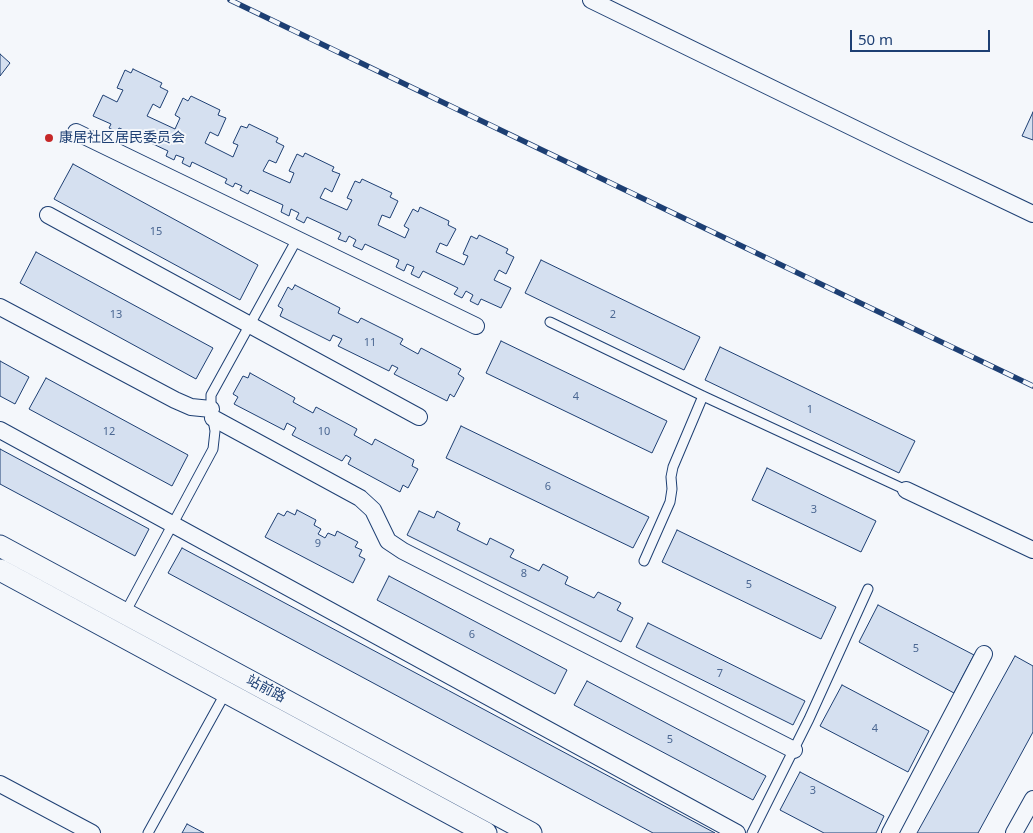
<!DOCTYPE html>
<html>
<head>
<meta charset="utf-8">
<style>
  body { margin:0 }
  #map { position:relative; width:1033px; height:833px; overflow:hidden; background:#f4f7fb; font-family:"Noto Sans",sans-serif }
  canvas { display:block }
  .scale { position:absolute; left:850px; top:30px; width:140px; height:22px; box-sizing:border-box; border:2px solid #1d3f73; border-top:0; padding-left:6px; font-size:15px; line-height:18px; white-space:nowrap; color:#1d3f73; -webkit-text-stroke:4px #f4f7fb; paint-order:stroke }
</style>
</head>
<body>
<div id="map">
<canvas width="1033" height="833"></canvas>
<div class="scale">50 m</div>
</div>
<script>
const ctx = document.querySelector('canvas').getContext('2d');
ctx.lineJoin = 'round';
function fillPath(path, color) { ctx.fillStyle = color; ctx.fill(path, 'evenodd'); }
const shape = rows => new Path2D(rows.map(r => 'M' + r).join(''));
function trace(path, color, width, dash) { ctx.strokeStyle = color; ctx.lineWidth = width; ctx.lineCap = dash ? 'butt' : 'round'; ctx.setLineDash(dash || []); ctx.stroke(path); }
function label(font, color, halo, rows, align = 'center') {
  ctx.font = font + ' "Noto Sans","Noto Sans SC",sans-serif'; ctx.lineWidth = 4; ctx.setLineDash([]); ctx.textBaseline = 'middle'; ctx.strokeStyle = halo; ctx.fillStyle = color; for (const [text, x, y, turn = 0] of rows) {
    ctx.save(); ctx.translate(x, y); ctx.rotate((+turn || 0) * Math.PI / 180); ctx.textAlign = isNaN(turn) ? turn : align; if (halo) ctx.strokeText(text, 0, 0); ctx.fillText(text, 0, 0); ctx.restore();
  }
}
const building = shape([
  [0,54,10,63,0,76,0,54],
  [133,69,162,83,160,87,168,91,160,108,153,104,147,116,175,129,180,118,175,115,183,98,188,101,191,96,220,110,218,115,226,118,218,136,210,132,205,143,233,157,238,145,233,143,241,126,247,128,249,124,278,138,276,142,284,146,276,163,269,160,263,171,290,183,294,173,289,171,297,154,303,157,305,153,334,167,332,171,340,174,332,192,325,188,320,198,347,210,352,200,347,198,355,181,360,183,362,179,392,193,390,197,398,201,390,218,382,215,378,225,405,238,409,229,404,226,413,209,418,212,420,207,449,221,448,225,456,229,447,246,440,243,436,252,464,265,468,256,463,254,471,236,477,239,479,235,508,249,506,253,514,257,506,274,499,270,494,280,511,288,501,308,481,299,478,305,470,301,473,295,466,291,462,298,454,294,458,288,423,271,419,278,411,274,414,267,407,264,404,271,396,267,399,260,365,244,362,250,353,246,356,240,349,236,346,242,338,239,341,233,307,217,304,223,296,219,299,213,291,209,289,216,281,212,283,205,250,190,248,194,240,190,242,186,235,183,233,187,225,183,227,179,192,162,190,167,182,163,184,158,176,155,174,160,166,156,168,151,134,135,132,139,124,135,126,131,119,128,117,132,109,128,111,124,93,116,103,95,117,102,123,90,117,88,125,70,131,73,133,69],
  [1033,112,1033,140,1022,136,1033,112],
  [73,164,258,265,240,300,54,199,73,164],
  [36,252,213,348,196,379,20,283,36,252],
  [541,260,700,337,684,370,525,293,541,260],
  [295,285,340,308,338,313,358,323,361,318,403,339,400,344,418,354,421,348,461,369,458,374,464,378,454,397,450,394,447,401,394,374,398,368,392,365,389,371,338,346,342,339,333,335,330,341,280,316,283,309,278,306,288,287,292,290,295,285],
  [501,341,667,421,652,453,486,373,501,341],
  [720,347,915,441,899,473,705,380,720,347],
  [0,361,29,377,15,404,0,396,0,361],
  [250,373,295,398,293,402,313,413,316,407,357,429,354,435,372,445,375,439,414,460,412,466,418,469,408,488,403,485,400,492,348,464,351,458,346,455,342,461,292,435,296,428,287,423,284,430,234,404,238,397,233,394,243,376,248,378,250,373],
  [46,378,188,455,172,486,29,409,46,378],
  [461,426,649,517,633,548,446,458,461,426],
  [0,449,149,529,135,556,0,484,0,449],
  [767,468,876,521,861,552,752,500,767,468],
  [297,510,316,520,314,525,321,529,318,534,325,538,328,533,335,536,337,531,358,542,355,547,362,550,359,556,365,559,353,583,265,537,278,513,284,516,287,511,295,515,297,510],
  [419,511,434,518,437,511,460,523,457,530,487,545,490,538,514,550,510,557,539,571,543,564,568,577,565,584,594,598,598,592,621,603,617,610,633,618,621,642,407,535,419,511],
  [677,530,836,607,821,639,662,562,677,530],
  [182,548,715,833,653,833,168,573,182,548],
  [389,576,567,670,555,694,377,600,389,576],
  [878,605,974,655,954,693,859,642,878,605],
  [648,623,805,701,793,725,636,647,648,623],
  [1015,656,1033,666,1033,732,978,833,917,833,1015,656],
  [587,681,766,776,753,800,574,705,587,681],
  [842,685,929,731,908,772,820,726,842,685],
  [800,772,884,816,876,833,824,833,780,810,800,772],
  [187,824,204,833,182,833,187,824]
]);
const service = shape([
  [550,322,703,396,906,490],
  [644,561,670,502,672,489,671,477,673,467,703,396],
  [125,613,213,449,215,431,211,409,211,395,297,239],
  [148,833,226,692],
  [752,833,809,719,868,589]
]);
const minor = shape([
  [591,0,907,154,1033,214],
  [76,132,476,326],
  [48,215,419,417],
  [0,307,175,400,191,407,211,409],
  [213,418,360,498,373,510,388,541,403,551,794,750],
  [0,430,737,833],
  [906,490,1033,550],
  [0,784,92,833],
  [890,833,984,654],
  [1014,833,1033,799]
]);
const tertiary = shape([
  [0,546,531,833],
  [0,570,486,833]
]);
const rail = shape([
  [230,0,1033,386]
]);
const markers = [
  [49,138,5,"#c62828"]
];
const numberNames = [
  ["15",156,232],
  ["13",116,315],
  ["2",613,315],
  ["11",370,343],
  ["4",576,397],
  ["1",810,410],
  ["12",109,432],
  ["10",324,432],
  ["6",548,487],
  ["3",814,510],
  ["9",318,544],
  ["8",524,574],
  ["5",749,585],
  ["6",472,635],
  ["5",916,649],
  ["7",720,674],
  ["4",875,729],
  ["5",670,740],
  ["3",813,791]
];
const poiNames = [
  ["康居社区居民委员会",59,138]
];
const streetNames = [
  ["站前路",266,689,28]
];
fillPath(building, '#d5e0f0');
trace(building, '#1d3f73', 1);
trace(service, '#1d3f73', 11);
trace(minor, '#1d3f73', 18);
trace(tertiary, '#1d3f73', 23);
trace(service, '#f4f7fb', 9);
trace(minor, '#f4f7fb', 16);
trace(tertiary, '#f4f7fb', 21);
trace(rail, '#1d3f73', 5.5);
trace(rail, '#f4f7fb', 4, [11]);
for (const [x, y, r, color] of markers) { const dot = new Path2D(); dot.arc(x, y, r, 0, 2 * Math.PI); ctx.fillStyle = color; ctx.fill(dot); trace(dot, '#f4f7fb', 2); }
label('11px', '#4b6792', null, numberNames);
label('14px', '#1d3f73', '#f4f7fb', poiNames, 'left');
label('14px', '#1d3f73', '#f4f7fb', streetNames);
</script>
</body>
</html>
